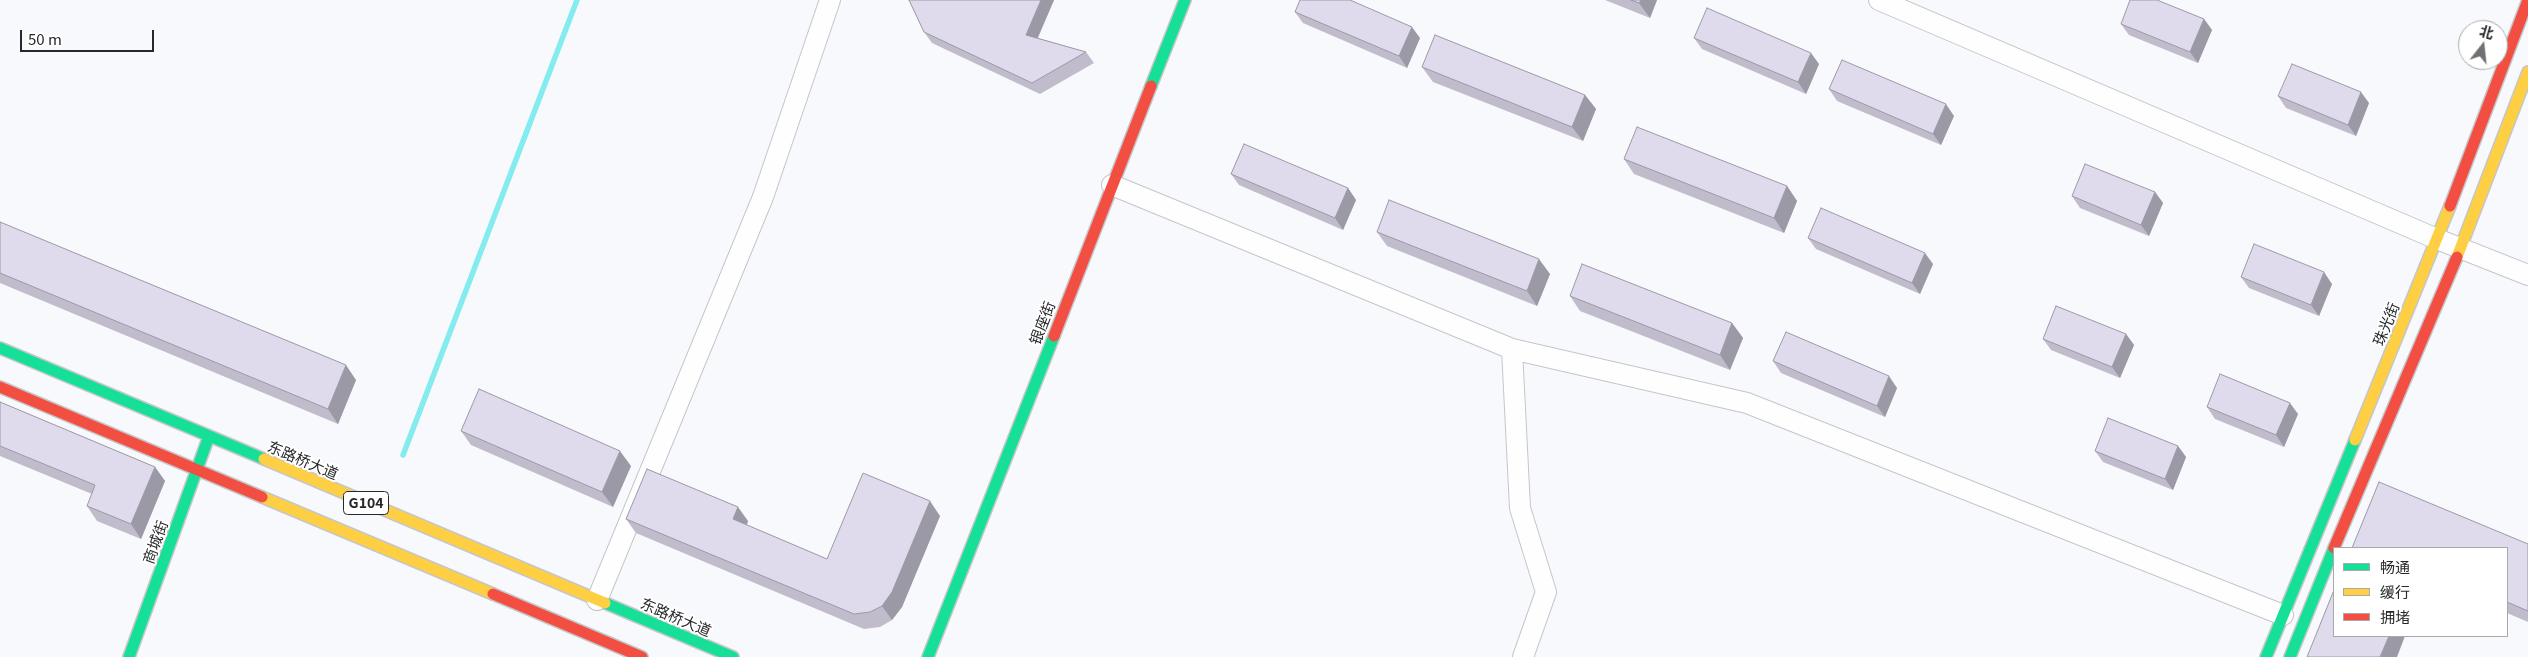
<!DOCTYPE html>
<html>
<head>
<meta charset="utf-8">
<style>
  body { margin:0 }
  #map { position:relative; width:2528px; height:657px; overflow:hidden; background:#f8f9fc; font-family:Georgia,"Noto Sans SC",serif }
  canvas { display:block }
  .legend { position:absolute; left:2333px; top:547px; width:175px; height:90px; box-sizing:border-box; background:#fff; border:1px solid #a9a9aa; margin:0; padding:6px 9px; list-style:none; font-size:15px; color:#27282b }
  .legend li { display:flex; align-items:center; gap:10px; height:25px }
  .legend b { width:25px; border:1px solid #a9a9aa }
  .north { position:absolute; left:2458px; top:20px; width:50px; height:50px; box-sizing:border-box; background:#fff; border:1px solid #a9a9aa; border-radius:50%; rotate:16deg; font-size:14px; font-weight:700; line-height:20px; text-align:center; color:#27282b }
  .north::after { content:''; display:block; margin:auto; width:18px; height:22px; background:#707174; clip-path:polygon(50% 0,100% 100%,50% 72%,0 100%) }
  .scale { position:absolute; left:20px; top:30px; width:134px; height:22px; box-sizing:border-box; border:2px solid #27282b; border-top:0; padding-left:6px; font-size:15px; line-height:18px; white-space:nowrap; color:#27282b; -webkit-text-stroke:4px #fff; paint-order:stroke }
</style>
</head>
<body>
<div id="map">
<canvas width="2528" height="657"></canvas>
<ul class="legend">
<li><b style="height:6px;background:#16e098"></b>畅通</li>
<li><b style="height:6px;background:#ffcf43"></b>缓行</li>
<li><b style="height:6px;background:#f24e42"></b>拥堵</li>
</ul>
<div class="north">北</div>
<div class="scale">50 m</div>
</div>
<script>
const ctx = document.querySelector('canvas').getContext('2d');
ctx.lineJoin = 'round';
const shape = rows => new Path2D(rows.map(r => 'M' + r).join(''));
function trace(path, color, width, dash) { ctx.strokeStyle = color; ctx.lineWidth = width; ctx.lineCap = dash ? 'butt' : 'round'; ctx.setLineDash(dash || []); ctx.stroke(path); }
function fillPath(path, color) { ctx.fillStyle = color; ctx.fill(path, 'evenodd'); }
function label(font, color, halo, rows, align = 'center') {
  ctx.font = font + ' Georgia,"Noto Sans SC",serif'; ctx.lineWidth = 4; ctx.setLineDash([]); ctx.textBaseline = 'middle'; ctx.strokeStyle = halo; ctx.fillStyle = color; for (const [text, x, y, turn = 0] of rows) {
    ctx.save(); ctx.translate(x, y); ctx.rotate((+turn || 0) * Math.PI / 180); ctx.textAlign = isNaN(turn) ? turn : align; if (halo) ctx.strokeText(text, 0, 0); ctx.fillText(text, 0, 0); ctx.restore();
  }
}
const stream = shape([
  [403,455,577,0]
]);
const street = shape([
  [1879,0,2437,239,2528,275],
  [1112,185,1512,349,1747,403,2283,615],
  [1512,349,1520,508,1546,592,1523,657],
  [597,600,763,197,830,0]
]);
const fast = shape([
  [1151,86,1185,0],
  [0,348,264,459],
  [605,603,733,657],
  [129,657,209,436],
  [928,657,1054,336],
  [2266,657,2355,440],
  [2290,657,2334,548]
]);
const slow = shape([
  [2457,257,2528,72],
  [2355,440,2450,206],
  [264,459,605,603],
  [262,497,493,594]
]);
const jam = shape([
  [2450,206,2528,0],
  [1054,336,1151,86],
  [0,387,262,497],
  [2334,548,2457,257],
  [493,594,642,657]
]);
const wall = shape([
  [909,0,1054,0,1038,38,1086,52,1094,63,1040,94,932,43,924,32],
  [1605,0,1657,0,1650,18],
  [1295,12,1420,38,1407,68,1303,23],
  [2204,19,2212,30,2198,63,2129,35,2121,24],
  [1694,38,1819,64,1806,94,1702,49],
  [1422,67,1585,95,1596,109,1583,141,1433,82],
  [1829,89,1954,116,1941,145,1837,101],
  [2278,96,2369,103,2356,136,2286,108],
  [1624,159,1787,186,1797,201,1784,233,1634,174],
  [1231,174,1348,188,1356,200,1343,230,1239,185],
  [2155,192,2163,203,2149,236,2080,208,2072,196],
  [0,222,356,380,338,424,0,283],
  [1377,232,1550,274,1537,306,1387,246],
  [1808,238,1933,264,1920,294,1816,249],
  [2241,277,2332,284,2319,316,2249,288],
  [1570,296,1732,323,1743,338,1730,370,1580,311],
  [2126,334,2134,345,2120,378,2051,350,2043,339],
  [1773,361,1897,388,1885,417,1781,373],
  [0,402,155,467,165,481,141,539,97,521,87,506,92,494,0,456],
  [2207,407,2298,414,2284,447,2215,419],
  [461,431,631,466,613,507,471,445],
  [2178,446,2186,457,2173,490,2103,462,2095,451],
  [940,516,902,607,892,620,880,627,864,629,636,533,626,519,748,521,747,525,827,559],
  [2528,544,2528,622,2507,613,2507,548]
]);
const shadedWall = shape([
  [1041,0,1054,0,1034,46,1026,35],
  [1641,0,1657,0,1650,18,1639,3],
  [2204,19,2212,30,2198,63,2190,52],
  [1412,27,1420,38,1407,68,1399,56],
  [1811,53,1819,64,1806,94,1798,82],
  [2361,92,2369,103,2356,136,2348,125],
  [1585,95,1596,109,1583,141,1572,127],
  [1946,104,1954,116,1941,145,1933,134],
  [1787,186,1797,201,1784,233,1774,218],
  [1348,188,1356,200,1343,230,1335,218],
  [2155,192,2163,203,2149,236,2141,225],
  [1925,253,1933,264,1920,294,1912,283],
  [1539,259,1550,274,1537,306,1527,291],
  [2324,272,2332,284,2319,316,2311,305],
  [1732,323,1743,338,1730,370,1720,355],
  [2126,334,2134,345,2120,378,2112,367],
  [346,365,356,380,338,424,328,409],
  [1889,376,1897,388,1885,417,1877,406],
  [2290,403,2298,414,2284,447,2276,435],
  [2178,446,2186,457,2173,490,2165,479],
  [620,451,631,466,613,507,602,492],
  [155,467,165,481,141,539,131,524],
  [930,501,940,516,902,607,892,620,882,606],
  [738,507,748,521,743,534,733,519],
  [2389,636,2405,636,2397,657,2380,657]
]);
const building = shape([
  [909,0,1041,0,1026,35,1086,52,1032,83,924,32,909,0],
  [1300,0,1350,0,1412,27,1399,56,1295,12,1300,0],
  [1631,0,1641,0,1639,3,1631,0],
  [2130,0,2157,0,2204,19,2190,52,2121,24,2130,0],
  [1707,8,1811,53,1798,82,1694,38,1707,8],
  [1435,35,1585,95,1572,127,1422,67,1435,35],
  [1842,60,1946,104,1933,134,1829,89,1842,60],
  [2292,64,2361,92,2348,125,2278,96,2292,64],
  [1637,127,1787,186,1774,218,1624,159,1637,127],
  [1244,144,1348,188,1335,218,1231,174,1244,144],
  [2085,164,2155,192,2141,225,2072,196,2085,164],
  [1389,200,1539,259,1527,291,1377,232,1389,200],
  [1821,208,1925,253,1912,283,1808,238,1821,208],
  [0,222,346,365,328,409,0,273,0,222],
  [2254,244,2324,272,2311,305,2241,277,2254,244],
  [1582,264,1732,323,1720,355,1570,296,1582,264],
  [2056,306,2126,334,2112,367,2043,339,2056,306],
  [1786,332,1889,376,1877,406,1773,361,1786,332],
  [2220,374,2290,403,2276,435,2207,407,2220,374],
  [479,389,620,451,602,492,461,431,479,389],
  [0,402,155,467,131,524,87,506,95,485,0,446,0,402],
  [2108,418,2178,446,2165,479,2095,451,2108,418],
  [647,469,738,507,733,519,827,559,863,473,930,501,892,592,882,606,870,612,854,614,626,519,647,469],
  [2379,482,2528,544,2528,611,2507,602,2507,548,2352,548,2379,482],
  [2334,590,2334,636,2389,636,2380,657,2307,657,2334,590]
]);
const shields = [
  [366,503,45]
];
const shieldNames = [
  ["G104",366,503]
];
const streetNames = [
  ["银座街",1042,323,-69],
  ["珠光街",2386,324,-68],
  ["东路桥大道",303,460,23],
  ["商城街",155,542,-70],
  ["东路桥大道",676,617,23]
];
trace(stream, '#84ebef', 5.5);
trace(street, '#c5c6c9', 22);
trace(fast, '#c5c6c9', 14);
trace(slow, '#c5c6c9', 14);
trace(jam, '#c5c6c9', 14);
trace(street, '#fefeff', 20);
trace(fast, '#16e098', 11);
trace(slow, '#ffcf43', 11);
trace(jam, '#f24e42', 11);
fillPath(wall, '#c0bccc');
fillPath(shadedWall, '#9c99a6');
fillPath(building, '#dfdbed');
trace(building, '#9c99a6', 1);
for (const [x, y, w] of shields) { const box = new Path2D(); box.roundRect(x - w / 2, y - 11.5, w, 23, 4); ctx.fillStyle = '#fff'; ctx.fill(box); trace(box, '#27282b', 1); }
label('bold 14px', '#27282b', null, shieldNames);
label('15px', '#27282b', '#fff', streetNames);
</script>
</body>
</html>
